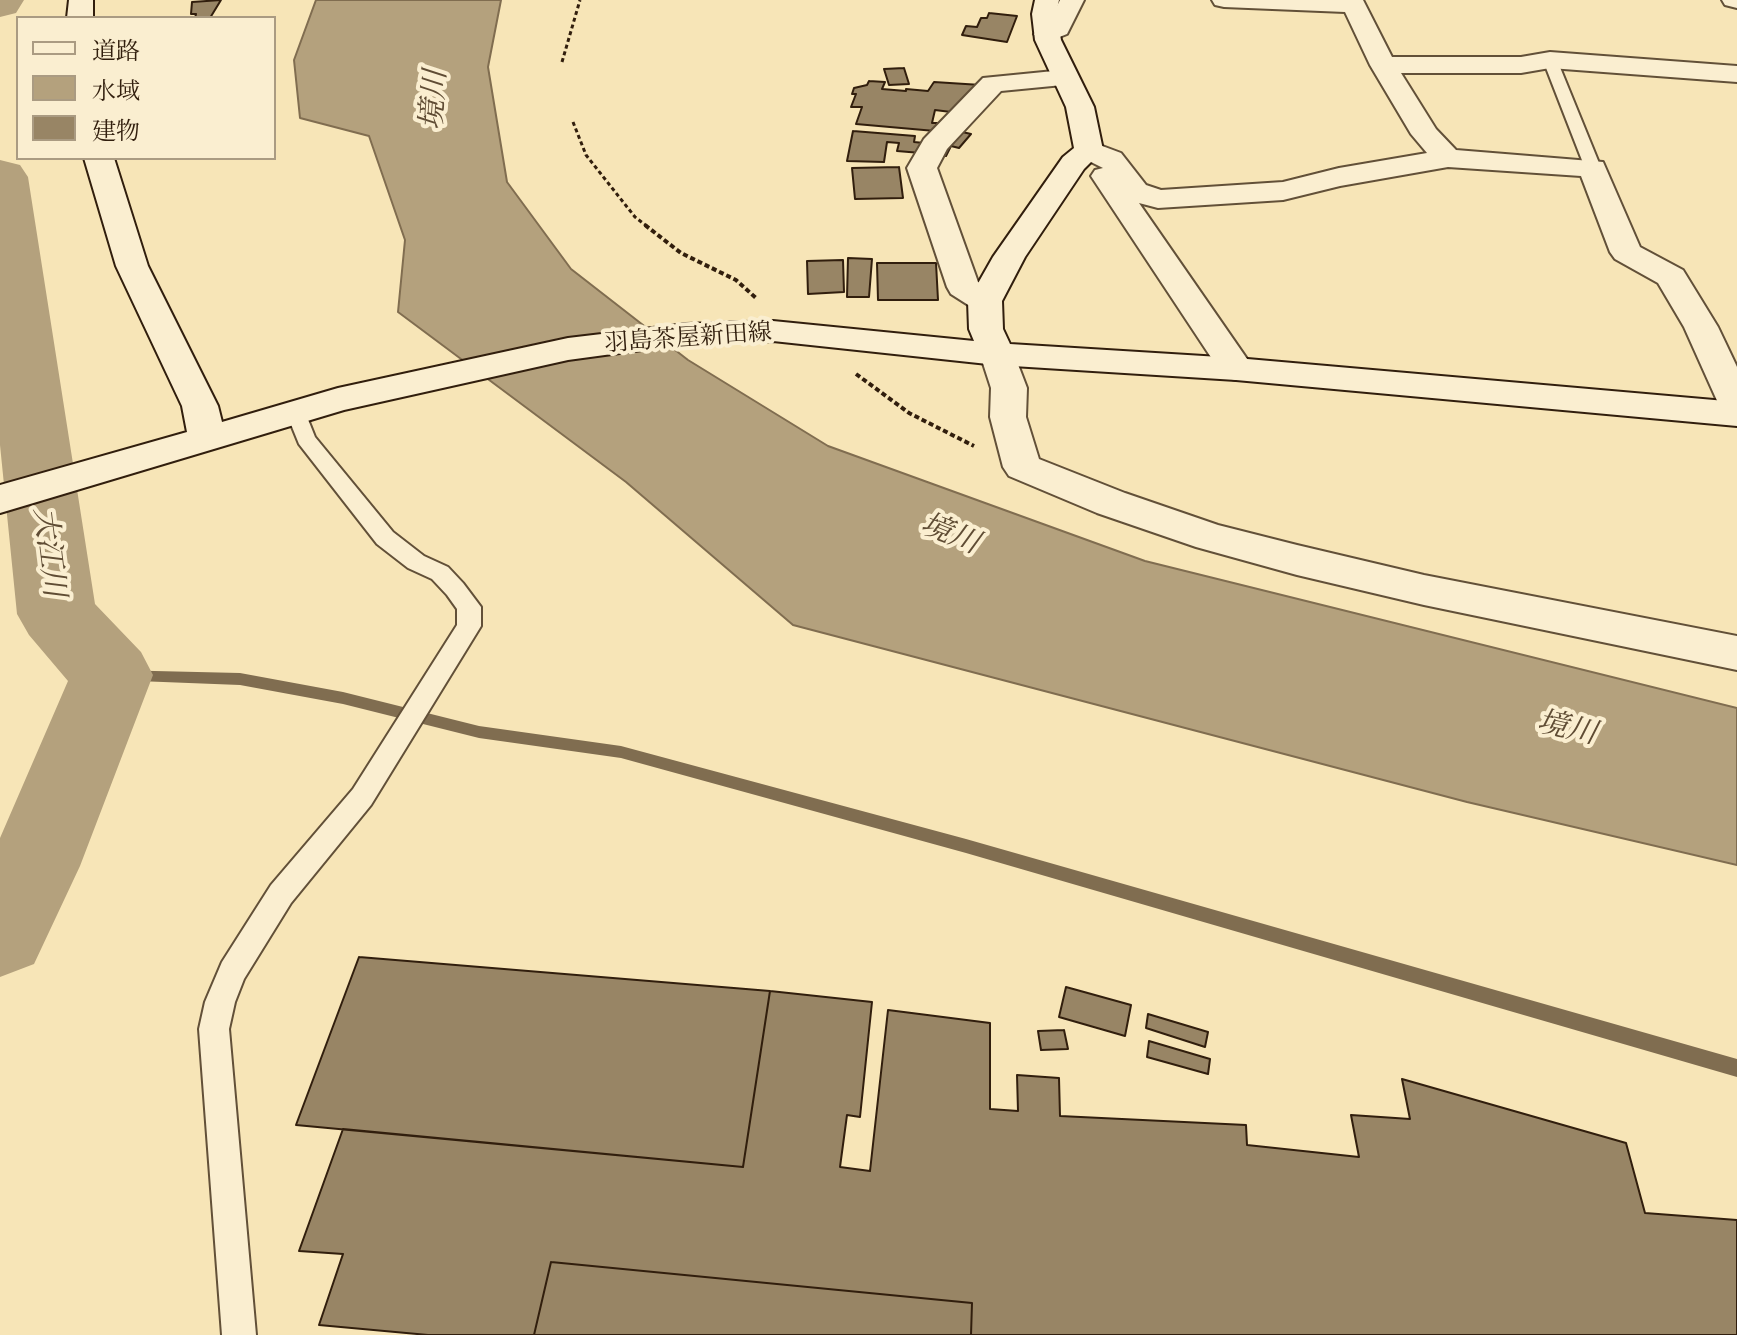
<!DOCTYPE html>
<html>
<head>
<meta charset="utf-8">
<style>
  body { margin:0 }
  #map { position:relative; width:1737px; height:1335px; overflow:hidden; background:#f7e5b7; font-family:"Libre Caslon Text","Noto Serif JP",serif }
  canvas { display:block }
  .legend { position:absolute; left:16px; top:16px; width:260px; height:144px; box-sizing:border-box; background:#faeed0; border:2px solid #aa9b82; margin:0; padding:10px 14px; list-style:none; font-size:24px; color:#311e0d }
  .legend li { display:flex; align-items:center; gap:16px; height:40px }
  .legend b { width:40px; border:2px solid #aa9b82 }
</style>
</head>
<body>
<div id="map">
<canvas width="1737" height="1335"></canvas>
<ul class="legend">
<li><b style="height:10px;background:#faeed0"></b>道路</li>
<li><b style="height:22px;background:#b4a17d"></b>水域</li>
<li><b style="height:22px;background:#988565"></b>建物</li>
</ul>
</div>
<script>
const ctx = document.querySelector('canvas').getContext('2d');
ctx.lineJoin = 'round';
function fillPath(path, color) { ctx.fillStyle = color; ctx.fill(path, 'evenodd'); }
const shape = rows => new Path2D(rows.map(r => 'M' + r).join(''));
function trace(path, color, width, dash) { ctx.strokeStyle = color; ctx.lineWidth = width; ctx.lineCap = dash ? 'butt' : 'round'; ctx.setLineDash(dash || []); ctx.stroke(path); }
function label(font, color, halo, rows, align = 'center') {
  ctx.font = font + ' "Libre Caslon Text","Noto Serif JP",serif'; ctx.lineWidth = 8; ctx.setLineDash([]); ctx.textBaseline = 'middle'; ctx.strokeStyle = halo; ctx.fillStyle = color; for (const [text, x, y, turn = 0] of rows) {
    ctx.save(); ctx.translate(x, y); ctx.rotate((+turn || 0) * Math.PI / 180); ctx.textAlign = isNaN(turn) ? turn : align; if (halo) ctx.strokeText(text, 0, 0); ctx.fillText(text, 0, 0); ctx.restore();
  }
}
const water = shape([
  [316,0,501,0,488,67,507,182,571,269,688,360,828,446,1145,561,1737,708,1737,865,1467,802,793,625,626,482,398,312,405,240,369,136,300,118,294,60,316,0]
]);
const stream = shape([
  [112,670,240,673,343,692,479,726,621,746,966,839,1737,1059,1737,1077,966,853,621,758,479,738,343,704,240,685,112,680,107,679,105,675,107,671,112,670]
]);
const river = shape([
  [0,0,24,0,16,13,0,17,0,0],
  [0,160,20,165,28,177,95,604,141,652,153,675,80,866,34,964,0,977,0,838,68,681,29,635,17,614,0,445,0,160]
]);
const building = shape([
  [221,0,210,18,195,18,196,14,191,14,192,2,221,0],
  [989,13,1017,16,1007,42,962,35,966,26,977,27,981,18,987,18,989,13],
  [904,68,909,84,889,85,884,69,904,68],
  [869,81,885,82,882,89,906,91,906,89,928,91,934,82,981,85,959,113,935,110,932,123,937,123,935,131,856,124,862,107,851,107,856,94,852,94,854,88,867,85,869,81],
  [853,131,915,136,914,142,924,143,921,153,897,151,899,143,887,142,884,162,847,161,853,131],
  [958,131,971,134,959,148,951,146,946,156,939,155,958,131],
  [899,167,903,198,855,199,852,168,899,167],
  [848,258,872,259,869,297,847,297,848,258],
  [843,260,844,292,808,294,807,261,843,260],
  [877,263,936,263,938,300,878,300,877,263],
  [359,957,770,991,743,1167,296,1125,359,957],
  [1066,987,1131,1005,1125,1036,1059,1017,1066,987],
  [770,991,872,1002,860,1117,847,1115,840,1167,870,1171,888,1010,990,1023,990,1109,1018,1111,1017,1075,1059,1078,1060,1116,1246,1125,1247,1145,1359,1157,1351,1115,1410,1119,1402,1079,1626,1143,1645,1213,1737,1220,1737,1335,971,1335,972,1303,551,1262,534,1335,428,1335,319,1325,343,1254,299,1251,343,1129,743,1167,770,991],
  [1148,1014,1208,1032,1205,1047,1146,1028,1148,1014],
  [1064,1030,1068,1049,1041,1050,1038,1031,1064,1030],
  [1149,1041,1210,1059,1208,1074,1147,1057,1149,1041],
  [551,1262,972,1303,971,1335,534,1335,551,1262]
]);
const pathFar1 = shape([
  [562,62,580,0],
  [573,122,586,155,635,217,648,227]
]);
const path = shape([
  [645,225,681,253,736,280,756,298],
  [856,374,909,413,974,446]
]);
const lane = shape([
  [1550,56,1557,60,1601,168,1599,171,1587,171,1585,168,1543,60,1550,56],
  [296,406,303,407,315,437,393,532,424,556,448,567,463,583,481,607,481,626,371,805,291,903,244,979,235,1002,229,1029,256,1335,222,1335,199,1029,205,1002,222,962,271,885,353,789,457,625,457,609,447,595,432,579,408,568,377,544,299,444,286,412,296,406]
]);
const street = shape([
  [1060,0,1084,0,1067,34,1047,42,1038,39,1034,34,1048,24,1060,0],
  [1212,0,1363,0,1392,57,1521,57,1550,52,1737,66,1737,82,1550,68,1521,73,1401,73,1436,129,1456,150,1603,162,1640,247,1683,270,1718,327,1737,367,1737,417,1724,413,1719,405,1684,327,1658,283,1615,259,1610,252,1581,176,1448,167,1340,186,1283,200,1158,208,1139,203,1254,369,1248,377,1236,380,1224,377,1091,176,1095,170,1103,168,1079,156,1075,150,1079,144,1089,141,1121,153,1146,185,1161,190,1283,182,1339,168,1427,153,1411,134,1370,65,1345,12,1224,7,1215,5,1212,0],
  [1722,0,1737,0,1737,8,1725,5,1722,0],
  [1064,70,1073,72,1077,78,1073,84,1001,91,947,149,937,168,978,282,997,294,1002,301,997,308,985,311,973,308,951,294,947,287,907,168,924,139,983,78,1064,70],
  [997,343,1009,346,1014,354,1027,388,1026,417,1039,459,1125,493,1218,525,1297,545,1424,575,1737,636,1737,670,1424,605,1297,575,1196,547,1097,513,1009,476,1003,467,990,417,991,388,980,354,985,346,997,343]
]);
const secondary = shape([
  [69,0,93,0,93,18,67,18,69,0],
  [1035,0,1059,0,1056,14,1061,40,1094,107,1103,150,1084,169,1025,257,1002,301,1003,329,1010,344,1236,358,1737,402,1737,426,1236,380,997,365,773,341,686,344,568,360,344,410,0,513,0,485,187,432,182,406,116,266,84,158,114,158,148,266,218,406,222,422,338,388,568,338,686,324,773,321,974,341,969,329,968,301,993,257,1063,157,1074,148,1066,107,1035,40,1032,14,1035,0]
]);
const farStreetnames = [
  ["羽島茶屋新田線",688,338,-4]
];
const waterNames = [
  ["境川",434,100,-86],
  ["境川",950,534,22],
  ["大江川",49,552,83],
  ["境川",1567,728,13]
];
fillPath(water, '#b4a17d');
trace(water, '#806d50', 2);
fillPath(stream, '#806d50');
fillPath(river, '#b4a17d');
fillPath(building, '#988565');
trace(building, '#311e0d', 2);
trace(lane, '#625038', 4);
trace(street, '#625038', 4);
trace(secondary, '#311e0d', 4);
trace(pathFar1, '#311e0d', 3, [4, 3]);
trace(path, '#311e0d', 4, [5, 3]);
fillPath(lane, '#faeed0');
fillPath(street, '#faeed0');
fillPath(secondary, '#faeed0');
label('24px', '#311e0d', '#faeed0', farStreetnames);
label('italic 30px', '#5f4c34', '#faeed0', waterNames);
</script>
</body>
</html>
